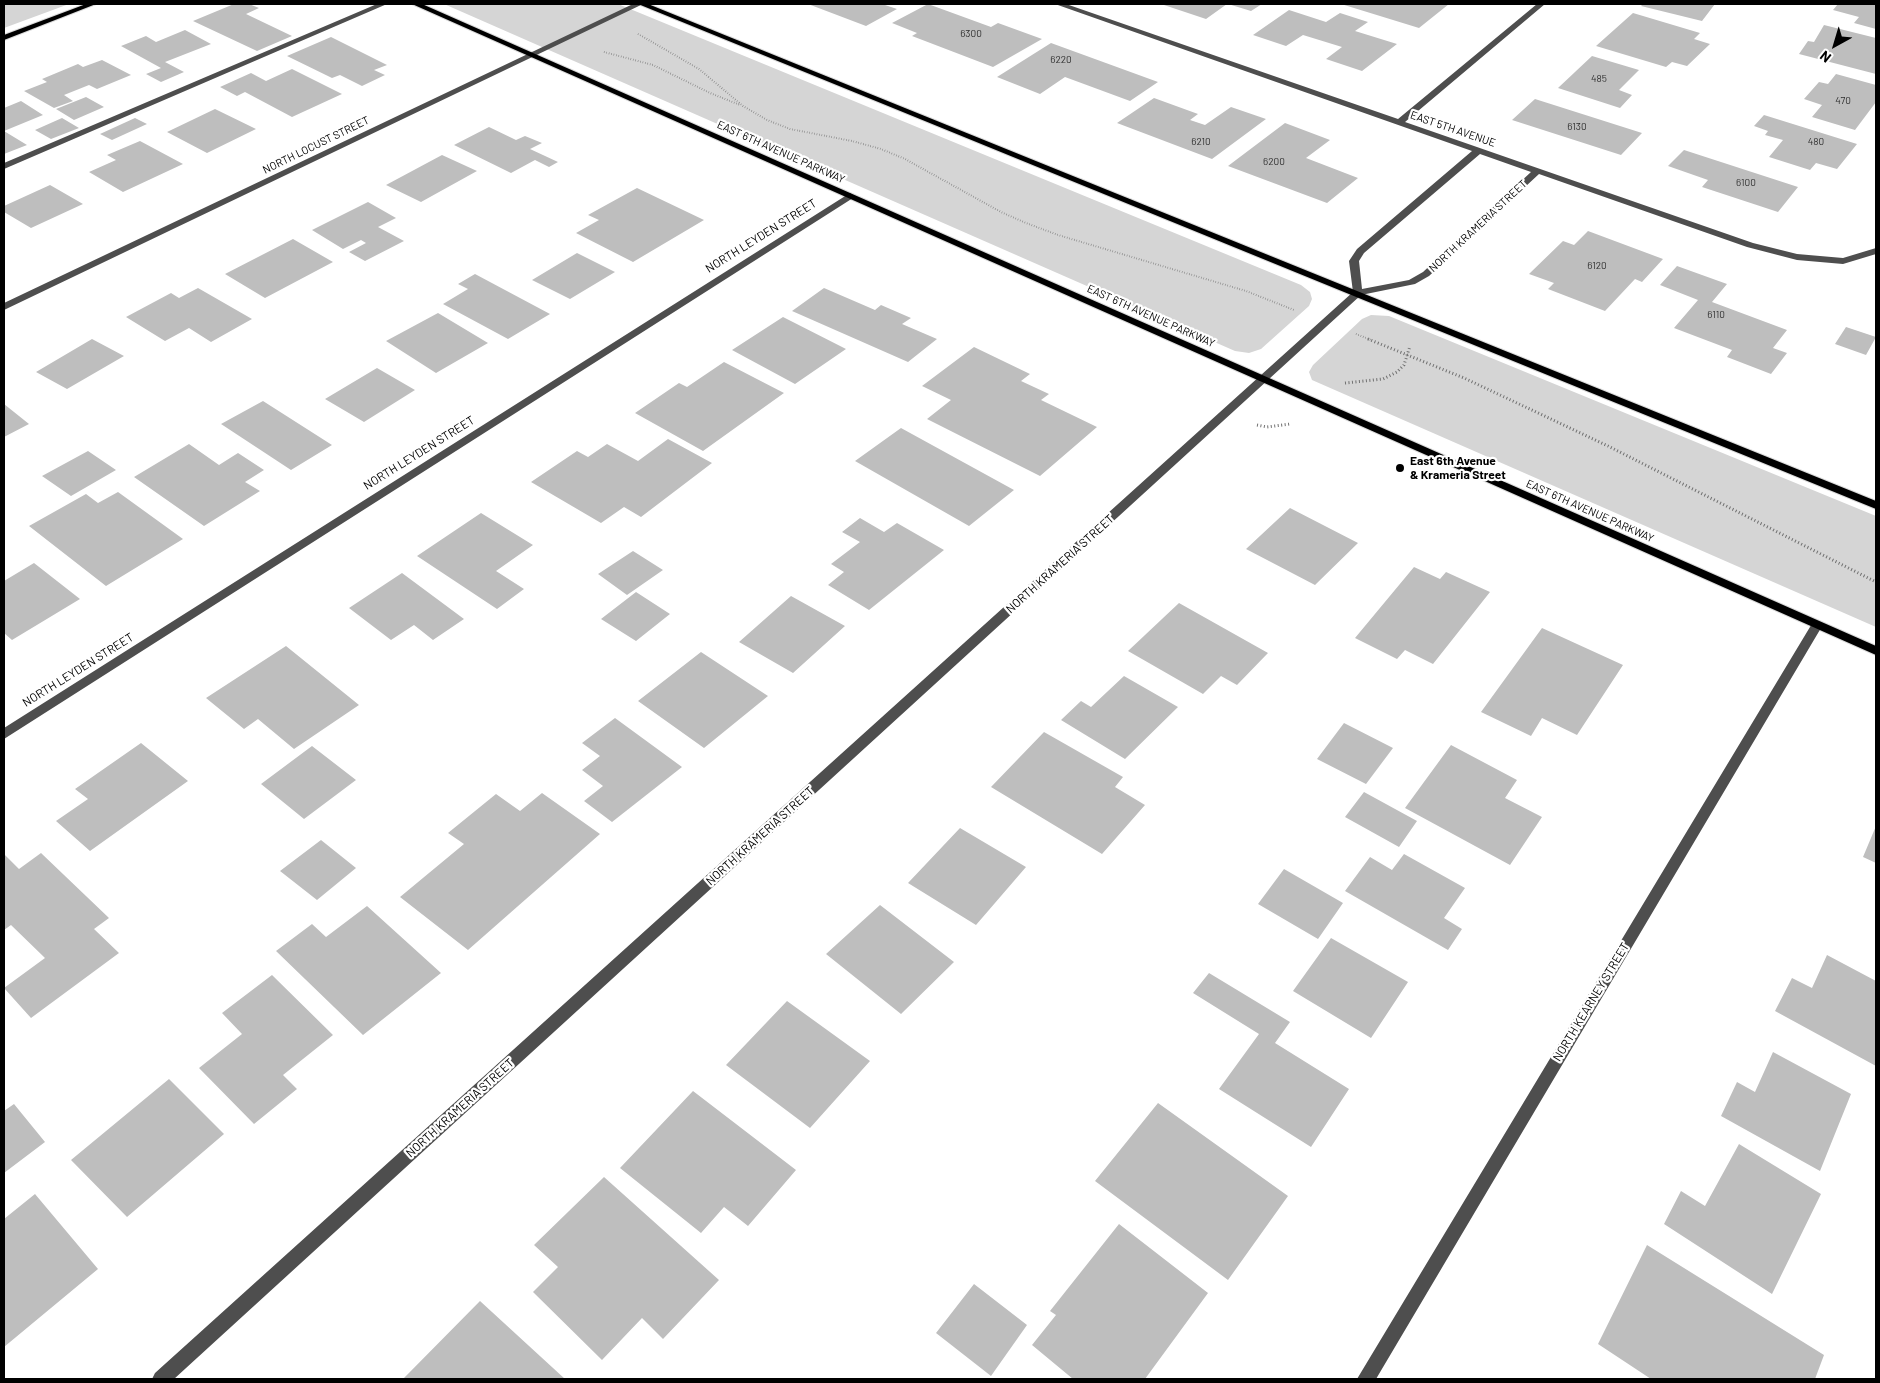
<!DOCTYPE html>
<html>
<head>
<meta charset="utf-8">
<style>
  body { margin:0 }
  #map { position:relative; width:1880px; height:1383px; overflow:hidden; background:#fff; font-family:Barlow,sans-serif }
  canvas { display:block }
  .frame { position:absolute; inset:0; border:5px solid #000; pointer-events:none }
  .north { position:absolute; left:1810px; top:20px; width:50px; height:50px; -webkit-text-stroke:4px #fff; paint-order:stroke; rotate:219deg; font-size:14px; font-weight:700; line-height:20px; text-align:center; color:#000 }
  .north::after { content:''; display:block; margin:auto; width:18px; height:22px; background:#000; clip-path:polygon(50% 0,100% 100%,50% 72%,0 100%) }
</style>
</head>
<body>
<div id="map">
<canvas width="1880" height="1383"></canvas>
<div class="frame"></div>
<div class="north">N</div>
</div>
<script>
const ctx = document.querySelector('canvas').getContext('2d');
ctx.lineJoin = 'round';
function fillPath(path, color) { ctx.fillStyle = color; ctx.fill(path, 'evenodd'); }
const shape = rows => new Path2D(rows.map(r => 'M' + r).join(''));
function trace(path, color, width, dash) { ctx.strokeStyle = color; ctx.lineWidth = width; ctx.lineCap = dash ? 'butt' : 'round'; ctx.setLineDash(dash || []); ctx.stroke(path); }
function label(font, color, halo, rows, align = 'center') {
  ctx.font = font + ' Barlow,sans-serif'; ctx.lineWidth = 4.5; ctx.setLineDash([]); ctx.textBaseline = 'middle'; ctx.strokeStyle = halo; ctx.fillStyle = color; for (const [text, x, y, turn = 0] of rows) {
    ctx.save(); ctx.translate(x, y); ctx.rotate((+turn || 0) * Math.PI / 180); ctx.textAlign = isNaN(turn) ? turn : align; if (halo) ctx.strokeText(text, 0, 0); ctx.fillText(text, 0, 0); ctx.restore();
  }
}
const green = shape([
  [4,4,69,4,4,28],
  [444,4,618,4,1301,285,1310,292,1312,299,1309,306,1261,349,1249,353,1235,351],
  [1371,315,1389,316,1876,516,1876,627,1312,380,1309,372,1313,365,1362,319]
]);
const building = shape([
  [234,4,249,4,259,8,246,14,292,36,257,51,193,21],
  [808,4,882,4,897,9,866,26],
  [928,4,991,27,998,23,1042,39,993,67,912,36,917,33,892,23],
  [1161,4,1227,4,1206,19],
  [1228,4,1262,4,1251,11],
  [1341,4,1449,4,1419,28],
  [1643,4,1715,4,1702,21,1641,6],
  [1838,4,1876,4,1876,29,1854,23,1859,17,1833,10],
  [1289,10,1326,22,1340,13,1368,22,1355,31,1397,44,1362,71,1326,59,1342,47,1303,35,1286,46,1253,35],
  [1633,13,1700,33,1694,39,1710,44,1687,66,1672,62,1666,67,1596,46],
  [1824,25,1876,38,1876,74,1799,54,1808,41,1814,42],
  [185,30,211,44,165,62,184,72,161,82,146,74,161,68,121,46,146,36,156,42],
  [331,37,387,65,374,70,385,75,362,86,340,75,332,78,287,56],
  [1051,43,1158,82,1130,101,1065,77,1040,94,997,77],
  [1592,56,1639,70,1619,90,1632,95,1620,108,1558,88],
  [102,60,131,75,97,89,89,85,64,95,73,101,54,108,24,91,47,82,42,79,78,64,83,67],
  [292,69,342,94,292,117,245,92,237,96,220,87,251,73,266,81],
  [1836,74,1876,85,1876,102,1855,130,1812,117,1822,105,1804,99,1819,82,1828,84],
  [86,97,104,107,74,120,56,109],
  [1154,98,1198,114,1190,120,1205,125,1231,107,1266,119,1212,159,1117,123],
  [1535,99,1642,133,1621,155,1512,120],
  [21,101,43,115,4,131,27,145,4,154,4,108],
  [215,109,256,129,207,153,167,132],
  [1764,115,1857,144,1837,169,1816,163,1810,170,1769,157,1783,140,1765,135,1768,131,1754,126],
  [62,118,79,128,51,139,35,130],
  [135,118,147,124,112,140,100,134],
  [1285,123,1330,140,1306,158,1358,178,1327,203,1228,166],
  [489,127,516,140,525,136,542,143,530,149,558,162,549,167,535,160,511,173,454,145],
  [140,141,183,164,123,192,89,172,116,160,107,155],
  [1684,150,1798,187,1778,212,1702,187,1708,180,1668,166],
  [442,155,477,171,421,202,386,185],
  [50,185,83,204,31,228,4,212,4,206],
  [637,188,704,220,633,262,576,233,599,220,588,215],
  [368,202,396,218,378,227,404,241,365,261,349,252,366,243,361,240,343,249,312,230],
  [1588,231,1663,259,1642,282,1635,279,1605,311,1548,289,1554,283,1529,274,1563,241,1574,245],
  [293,239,333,262,265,298,225,274],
  [577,253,615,272,570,299,532,280],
  [1677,266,1727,284,1712,302,1787,330,1773,348,1787,353,1771,374,1727,357,1732,350,1674,328,1698,300,1660,285],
  [475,274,550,314,508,339,443,304,468,289,458,284],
  [198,288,252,319,211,342,189,328,165,341,126,317,171,293,179,298],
  [824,288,875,310,881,305,911,318,902,324,937,339,908,362,792,311],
  [438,313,488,343,436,373,386,341],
  [783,317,846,349,795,384,732,350],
  [1846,327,1876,337,1866,355,1835,344],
  [92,339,124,356,67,389,36,372],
  [974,347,1030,374,1021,381,1049,394,1041,400,1097,427,1040,476,927,419,951,400,922,386],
  [724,362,784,393,703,451,635,413,679,383,687,387],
  [377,368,415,390,364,422,325,399],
  [263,401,332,445,291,470,221,424],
  [4,404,29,424,4,437],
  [901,428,1014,490,969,526,855,461],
  [668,439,712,463,641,517,624,507,601,523,531,482,577,451,588,457,607,444,638,461],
  [189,444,219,465,238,453,264,470,245,482,260,491,204,526,134,477],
  [88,451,116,470,71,496,42,476],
  [118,492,183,539,106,586,29,526,86,494,98,503],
  [1290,508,1358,543,1315,585,1246,549],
  [481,513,533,545,496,571,524,589,497,609,417,556],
  [860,518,884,532,897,523,944,550,869,610,828,585,844,572,831,564,860,542,842,532],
  [633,551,663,570,627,595,598,574],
  [34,563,80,599,12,640,4,633,4,581],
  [1414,567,1440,579,1446,572,1490,592,1433,664,1405,650,1397,659,1355,638],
  [402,573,464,619,433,640,414,625,391,640,349,608],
  [636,592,670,614,636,641,601,619],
  [791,596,845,626,793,673,739,642],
  [1179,603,1268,653,1237,685,1221,676,1203,694,1128,651],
  [1542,628,1623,665,1577,735,1542,718,1531,736,1481,712],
  [286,646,359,705,294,749,258,719,244,729,206,698],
  [701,652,768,696,704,748,638,701],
  [1124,676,1178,707,1125,759,1061,720,1081,701,1091,707],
  [615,718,682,767,612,822,584,801,603,786,582,770,600,756,582,743],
  [1344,723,1393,748,1366,784,1317,759],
  [1044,732,1123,777,1115,787,1145,805,1102,854,991,787],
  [141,743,188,781,90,851,56,821,88,799,75,789],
  [1451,745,1517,780,1505,798,1542,817,1510,865,1405,808],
  [312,746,356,780,304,819,261,784],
  [1364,792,1417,821,1399,847,1345,817],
  [542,793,600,834,468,950,400,897,464,844,448,833,496,794,520,811],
  [1876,826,1876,863,1863,857],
  [960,828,1026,867,976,925,908,883],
  [321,840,356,868,317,900,280,871],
  [41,853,109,918,94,929,119,953,31,1018,4,988,45,958,11,925,4,930,4,854,19,869],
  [1404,854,1465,888,1444,918,1462,929,1448,950,1345,891,1370,857,1392,870],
  [1284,869,1343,903,1318,939,1258,904],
  [880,905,954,962,901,1014,826,954],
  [367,906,441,973,363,1035,276,951,312,924,326,937],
  [1331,938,1408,982,1371,1038,1293,991],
  [1827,955,1876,981,1876,1066,1775,1011,1792,978,1812,988],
  [1209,973,1290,1022,1275,1043,1349,1089,1311,1147,1219,1089,1259,1034,1193,993],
  [272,975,333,1035,283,1075,297,1089,254,1124,199,1068,242,1034,222,1013],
  [787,1001,870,1061,810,1128,726,1065],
  [1773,1052,1851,1094,1820,1171,1721,1116,1737,1082,1755,1092],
  [169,1079,224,1134,127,1217,71,1160],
  [693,1091,796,1170,748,1226,724,1207,701,1233,620,1168],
  [1158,1103,1288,1196,1228,1280,1095,1181],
  [14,1104,45,1142,4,1173,4,1111],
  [1739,1144,1821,1194,1772,1294,1664,1224,1681,1191,1705,1206],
  [604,1177,719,1280,663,1339,642,1318,602,1360,533,1292,558,1267,534,1245],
  [35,1194,98,1269,4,1347,4,1219],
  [1119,1224,1208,1293,1145,1379,1073,1379,1032,1345,1056,1315,1050,1311],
  [1647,1245,1824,1355,1815,1379,1651,1379,1598,1344],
  [974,1284,1027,1325,991,1376,936,1333],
  [480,1301,565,1379,403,1379]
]);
const pathFar1 = shape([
  [638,34,699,69,743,106,767,120,790,129,852,141,881,149,905,159,1001,212,1026,223,1058,235,1246,291,1294,310],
  [604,52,653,65,710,93,740,105],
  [1356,334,1371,340]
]);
const path = shape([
  [1368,339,1464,378,1608,446,1876,582],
  [1345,383,1383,379,1397,372,1404,365,1410,346],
  [1257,425,1267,427,1290,424]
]);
const minor = shape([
  [377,4,387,4,4,169,4,163,377,4],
  [633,4,643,4,4,310,4,303,633,4],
  [1055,4,1066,4,1398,119,1537,4,1545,4,1405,122,1753,243,1797,254,1843,258,1876,248,1876,254,1843,264,1797,260,1747,247,1539,174,1429,276,1415,284,1361,295,174,1379,152,1379,155,1373,1353,292,1349,261,1357,249,1472,151,1055,4],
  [1480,154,1531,172,1423,272,1409,280,1362,289,1359,261,1364,253,1480,154],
  [850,193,854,196,853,198,4,739,4,728,850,193],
  [1817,621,1823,625,1821,628,1376,1379,1357,1379,1813,622,1817,621]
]);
const major = shape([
  [86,4,96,4,4,40,4,35,86,4],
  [412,4,422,4,1876,646,1876,655,412,4],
  [638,4,648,4,1876,501,1876,509,638,4]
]);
const markers = [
  [1400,468,5,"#000"]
];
const numberNames = [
  ["6300",971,34],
  ["6220",1061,60],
  ["485",1599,79],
  ["470",1843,101],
  ["6130",1577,127],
  ["6210",1201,142],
  ["480",1816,142],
  ["6200",1274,162],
  ["6100",1746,183],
  ["6120",1597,266],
  ["6110",1716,315]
];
const farStreetnames = [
  ["EAST 5TH AVENUE",1453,129,19],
  ["NORTH LOCUST STREET",316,145,-26],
  ["EAST 6TH AVENUE PARKWAY",781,152,24],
  ["NORTH KRAMERIA STREET",1478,226,-43],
  ["EAST 6TH AVENUE PARKWAY",1151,316,24],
  ["EAST 6TH AVENUE PARKWAY",1590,511,24]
];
const streetNames = [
  ["NORTH LEYDEN STREET",761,236,-32],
  ["NORTH LEYDEN STREET",419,453,-32],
  ["NORTH KRAMERIA STREET",1060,564,-42],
  ["NORTH LEYDEN STREET",78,670,-32],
  ["NORTH KRAMERIA STREET",760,836,-42],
  ["NORTH KEARNEY STREET",1591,1002,-59],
  ["NORTH KRAMERIA STREET",460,1108,-42]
];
const poiNames = [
  ["East 6th Avenue",1410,461],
  ["& Krameria Street",1410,475]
];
fillPath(green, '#d5d5d5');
fillPath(building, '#bebebe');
trace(major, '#dbdbdb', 2);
trace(pathFar1, '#707070', 2, [0.5, 2]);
trace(path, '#707070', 3, [1, 2.5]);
fillPath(minor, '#4e4e4e');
fillPath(major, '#000');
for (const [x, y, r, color] of markers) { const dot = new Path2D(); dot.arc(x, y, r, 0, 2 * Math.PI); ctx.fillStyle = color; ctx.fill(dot); trace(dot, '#fff', 2); }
label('10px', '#303030', null, numberNames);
label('11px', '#000', '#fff', farStreetnames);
label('12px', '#000', '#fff', streetNames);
label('bold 12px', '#000', '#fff', poiNames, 'left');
</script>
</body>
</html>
